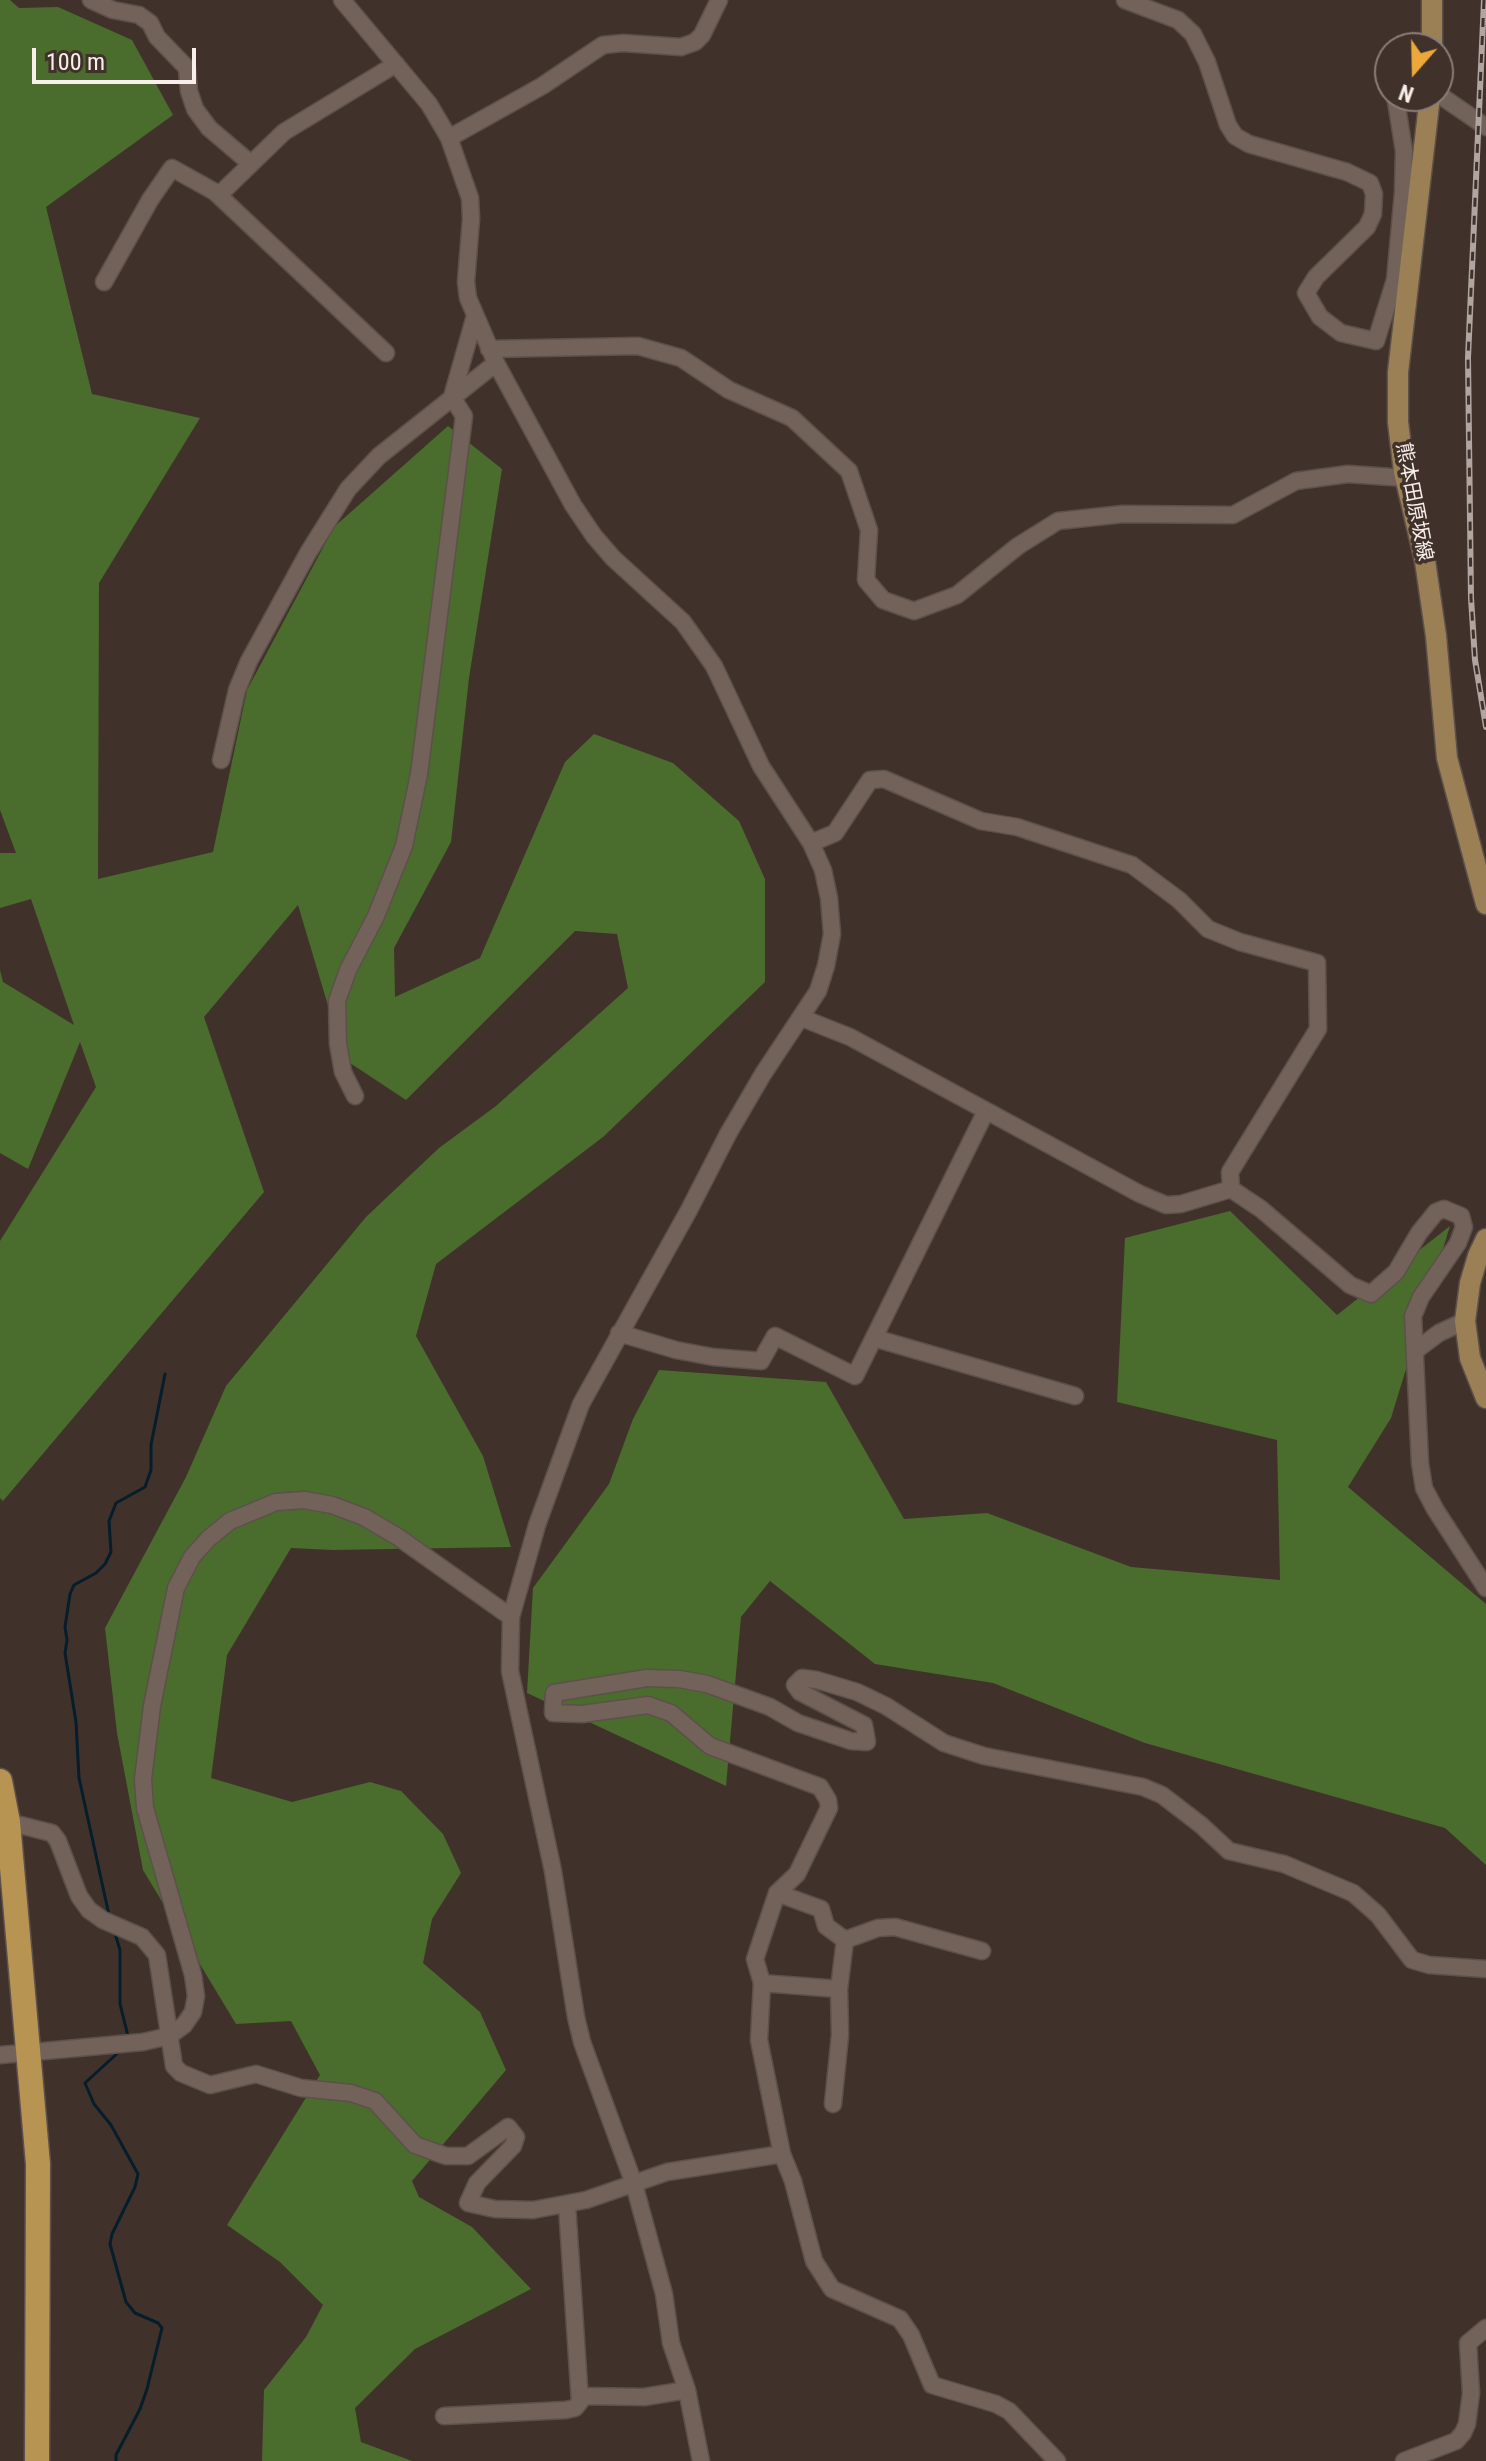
<!DOCTYPE html>
<html>
<head>
<meta charset="utf-8">
<style>
  body { margin:0 }
  #map { position:relative; width:1486px; height:2461px; overflow:hidden; background:#40322b; font-family:"Roboto Condensed",sans-serif }
  canvas { display:block }
  .north { position:absolute; left:1374px; top:32px; width:80px; height:80px; box-sizing:border-box; background:#40322b; border:2px solid #8a7d77; border-radius:50%; rotate:200deg; font-size:22px; font-weight:700; line-height:32px; text-align:center; color:#f8eeea }
  .north::after { content:''; display:block; margin:auto; width:28px; height:36px; background:#eca93a; clip-path:polygon(50% 0,100% 100%,50% 72%,0 100%) }
  .scale { position:absolute; left:32px; top:48px; width:164px; height:36px; box-sizing:border-box; border:4px solid #f8eeea; border-top:0; padding-left:10px; font-size:24px; line-height:28px; white-space:nowrap; color:#f8eeea; -webkit-text-stroke:6px #40322b; paint-order:stroke }
</style>
</head>
<body>
<div id="map">
<canvas width="1486" height="2461"></canvas>
<div class="north">N</div>
<div class="scale">100 m</div>
</div>
<script>
const ctx = document.querySelector('canvas').getContext('2d');
ctx.lineJoin = 'round';
function fillPath(path, color) { ctx.fillStyle = color; ctx.fill(path, 'evenodd'); }
const shape = rows => new Path2D(rows.map(r => 'M' + r).join(''));
function trace(path, color, width, dash) { ctx.strokeStyle = color; ctx.lineWidth = width; ctx.lineCap = dash ? 'butt' : 'round'; ctx.setLineDash(dash || []); ctx.stroke(path); }
function label(font, color, halo, rows, align = 'center') {
  ctx.font = font + ' "Roboto Condensed","Noto Sans JP",sans-serif'; ctx.lineWidth = 7; ctx.setLineDash([]); ctx.textBaseline = 'middle'; ctx.strokeStyle = halo; ctx.fillStyle = color; for (const [text, x, y, turn = 0] of rows) {
    ctx.save(); ctx.translate(x, y); ctx.rotate((+turn || 0) * Math.PI / 180); ctx.textAlign = isNaN(turn) ? turn : align; if (halo) ctx.strokeText(text, 0, 0); ctx.fillText(text, 0, 0); ctx.restore();
  }
}
const forest = shape([
  [0,0,10,0,19,8,58,7,132,40,173,115,46,207,92,394,200,418,99,583,98,879,213,852,247,690,334,527,448,426,502,469,469,678,451,842,394,948,395,997,480,958,565,762,594,734,673,763,739,821,765,879,765,982,603,1137,436,1264,416,1336,483,1456,511,1547,333,1550,291,1548,227,1655,211,1778,292,1802,370,1782,401,1791,443,1834,461,1873,432,1919,423,1963,480,2012,506,2070,412,2181,419,2197,472,2227,531,2289,415,2349,355,2408,361,2442,412,2461,262,2461,264,2390,306,2337,323,2305,280,2262,227,2225,320,2075,291,2021,236,2024,143,1870,117,1733,105,1628,186,1477,226,1386,366,1217,439,1148,496,1106,628,988,617,934,575,931,406,1100,344,1059,298,905,204,1017,264,1192,3,1501,0,1498,0,1241,96,1087,80,1042,28,1169,0,1153,0,970,3,982,74,1025,31,899,0,908,0,853,16,853,0,810],
  [1230,1211,1337,1315,1450,1226,1391,1418,1348,1487,1486,1604,1486,1865,1445,1828,1145,1743,993,1683,875,1664,770,1581,741,1617,726,1786,527,1693,533,1588,609,1484,633,1419,659,1370,826,1382,904,1519,987,1513,1131,1567,1280,1580,1277,1440,1117,1402,1125,1238]
]);
const stream = shape([
  [109,1915,79,1778,76,1722,65,1653,67,1640,65,1627,70,1594,74,1585,96,1573,105,1564,111,1552,109,1521,116,1503,145,1487,151,1470,151,1445,165,1374],
  [114,1930,120,1950,120,2004,128,2036],
  [116,2461,116,2455,140,2409,147,2389,162,2328,158,2323,135,2313,126,2302,110,2244,112,2234,135,2187,138,2174,111,2125,94,2104,85,2083,121,2050]
]);
const minor = shape([
  [91,0,113,10,139,15,150,23,157,37,187,68,189,91,195,109,209,128,250,163],
  [342,0,429,104,449,138,470,198,471,219,466,282,468,298,496,363,573,505,594,536,613,558,683,622,714,666,761,766,811,843,823,870,829,898,832,934,826,966,818,991,763,1074,728,1134,689,1210,581,1404,537,1525,511,1617,510,1671,553,1871,576,2017,582,2042,634,2184,664,2294,671,2343,687,2390,701,2461],
  [1125,0,1178,20,1193,34,1207,62,1228,125,1235,136,1249,144,1347,172,1370,183,1374,194,1373,214,1367,227,1316,277,1306,293,1320,317,1341,333,1376,341,1395,280,1403,193,1404,151,1396,101,1398,96],
  [1438,94,1486,127],
  [449,138,542,86,603,45,623,43,681,47,695,42,702,35,719,0],
  [219,195,284,132,396,64],
  [104,282,150,200,172,168,215,192,386,353],
  [489,349,638,346,681,358,729,390,792,418,849,471,869,530,866,580,883,600,914,611,957,595,1018,546,1058,521,1123,514,1233,515,1296,481,1348,474,1405,478],
  [221,760,237,690,249,661,308,553,348,489,379,456,496,363],
  [811,843,835,833,870,780,884,779,981,821,1017,827,1132,865,1179,900,1208,929,1240,942,1317,963,1318,1029,1230,1172,1231,1189],
  [802,1018,850,1037,1140,1194,1166,1205,1181,1204,1231,1189],
  [355,1096,343,1072,338,1044,337,1001,348,970,376,916,404,846,419,774,464,416,452,397,475,316],
  [1231,1189,1261,1209,1350,1285,1371,1294,1396,1272,1419,1233,1436,1212,1444,1209,1461,1216,1464,1227,1458,1243,1421,1297,1413,1316,1420,1463,1424,1488,1435,1509,1486,1588],
  [619,1333,676,1350,713,1357,761,1361,775,1336,855,1376,986,1111],
  [874,1338,1075,1396],
  [1415,1351,1439,1333,1465,1321],
  [8,1822,52,1833,58,1841,79,1896,89,1910,103,1920,142,1937,157,1955,174,2066,181,2073,210,2085,256,2074,301,2088,351,2093,375,2101,415,2145,446,2156,468,2156,508,2127,516,2137,513,2146,477,2183,468,2203,495,2209,533,2210,586,2200,667,2172,782,2154],
  [777,1893,821,1909,826,1926,845,1940],
  [762,1983,839,1989,840,2035,833,2104],
  [839,1989,845,1940,878,1928,895,1927,982,1951],
  [0,2055,143,2042,169,2036,184,2025,193,2012,196,1996,193,1975,145,1808,143,1779,152,1706,176,1588,192,1557,208,1539,230,1521,276,1502,304,1500,332,1505,364,1517,398,1537,511,1617],
  [581,2396,644,2397,687,2390],
  [444,2416,566,2410,575,2408,580,2402,567,2205],
  [1057,2461,1009,2411,996,2404,932,2385,911,2335,900,2319,832,2289,814,2261,793,2181,782,2154,759,2040,762,1983,755,1959,777,1893,797,1874,829,1808,828,1800,820,1787,710,1746,671,1713,648,1705,582,1714,553,1713,554,1693,647,1678,679,1679,707,1684,770,1707,798,1723,851,1741,867,1742,864,1725,800,1692,795,1685,802,1678,817,1680,857,1692,886,1706,944,1743,984,1756,1143,1787,1162,1795,1201,1825,1229,1851,1284,1864,1353,1893,1378,1915,1412,1960,1429,1965,1486,1969],
  [1404,2461,1456,2441,1463,2433,1467,2424,1471,2393,1468,2343,1486,2328]
]);
const major = shape([
  [1432,48,1432,0],
  [1430,96,1398,372,1398,422,1404,472,1425,561,1436,636,1447,758,1486,904],
  [1486,1239,1478,1256,1470,1283,1465,1321,1470,1358,1486,1398]
]);
const highway = shape([
  [0,1781,8,1822,38,2164,37,2461]
]);
const rail = shape([
  [1484,0,1468,358,1471,598,1475,660,1486,727]
]);
const streetNames = [
  ["熊本田原坂線",1413,502,79]
];
fillPath(forest, '#4a6c2d');
trace(stream, '#061d2b', 3);
trace(minor, '#5d504b', 19);
trace(major, '#5d504b', 23);
trace(highway, '#5d504b', 27);
trace(minor, '#72625a', 16);
trace(major, '#9b8055', 20);
trace(highway, '#b79451', 24);
trace(rail, '#b0a5a0', 6);
trace(rail, '#40322b', 3, [9]);
label('20px', '#f8eeea', '#40322b', streetNames);
</script>
</body>
</html>
